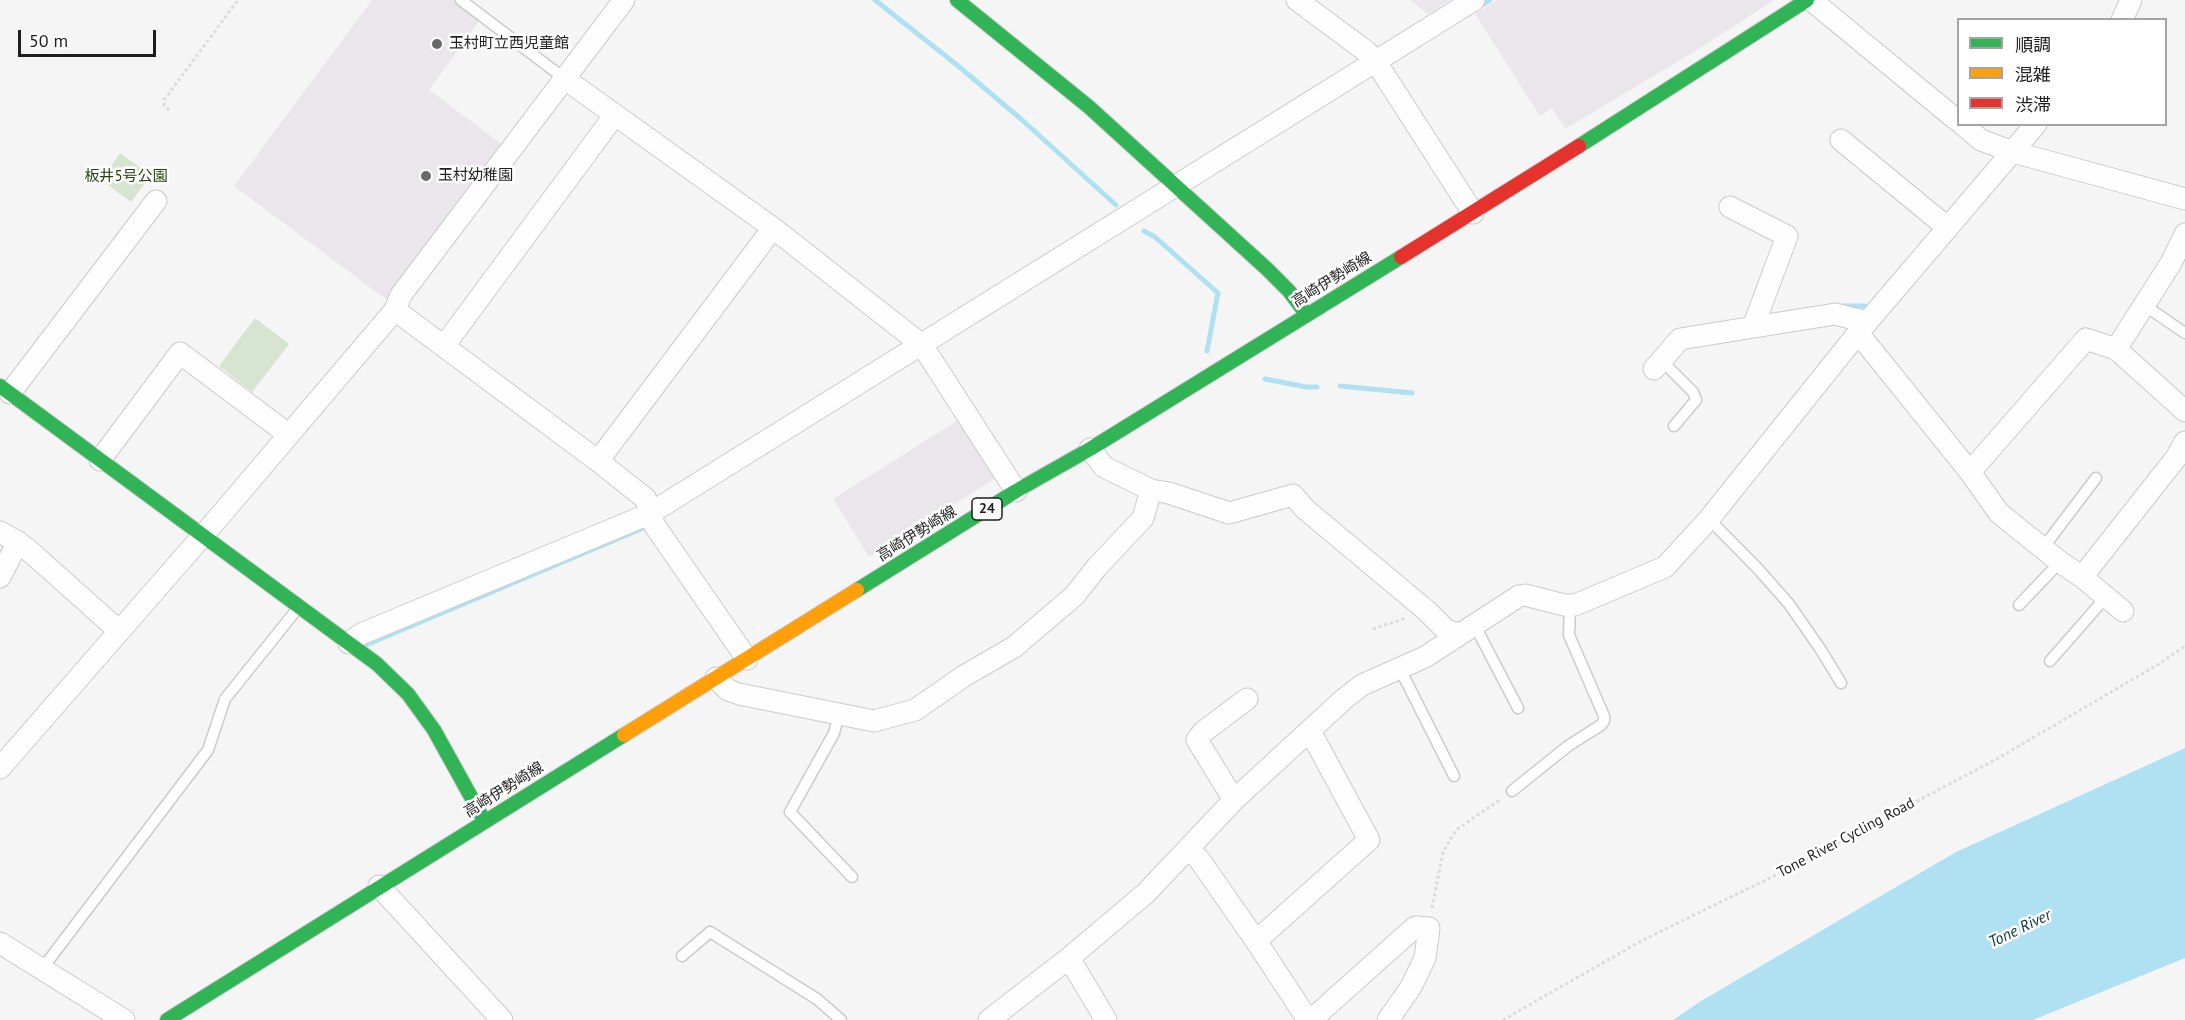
<!DOCTYPE html>
<html>
<head>
<meta charset="utf-8">
<style>
  body { margin:0 }
  #map { position:relative; width:2185px; height:1020px; overflow:hidden; background:#f6f5f6; font-family:"PT Sans","Noto Sans JP",sans-serif }
  canvas { display:block }
  .legend { position:absolute; left:1957px; top:18px; width:210px; height:108px; box-sizing:border-box; background:#fff; border:2px solid #a5a5a5; margin:0; padding:8px 10px; list-style:none; font-size:18px; color:#1e1e1f }
  .legend li { display:flex; align-items:center; gap:12px; height:30px }
  .legend b { width:30px; border:2px solid #a5a5a5 }
  .scale { position:absolute; left:18px; top:30px; width:138px; height:27px; box-sizing:border-box; border:3px solid #1e1e1f; border-top:0; padding-left:8px; font-size:18px; line-height:21px; white-space:nowrap; color:#1e1e1f; -webkit-text-stroke:4px #fff; paint-order:stroke }
</style>
</head>
<body>
<div id="map">
<canvas width="2185" height="1020"></canvas>
<ul class="legend">
<li><b style="height:8px;background:#30b455"></b>順調</li>
<li><b style="height:8px;background:#ff9f0a"></b>混雑</li>
<li><b style="height:8px;background:#e5322d"></b>渋滞</li>
</ul>
<div class="scale">50 m</div>
</div>
<script>
const ctx = document.querySelector('canvas').getContext('2d');
ctx.lineJoin = 'round';
function fillPath(path, color) { ctx.fillStyle = color; ctx.fill(path, 'evenodd'); }
const shape = rows => new Path2D(rows.map(r => 'M' + r).join(''));
function trace(path, color, width, dash) { ctx.strokeStyle = color; ctx.lineWidth = width; ctx.lineCap = dash ? 'butt' : 'round'; ctx.setLineDash(dash || []); ctx.stroke(path); }
function label(font, color, halo, rows, align = 'center') {
  ctx.font = font + ' "PT Sans","Noto Sans JP",sans-serif'; ctx.lineWidth = 5; ctx.setLineDash([]); ctx.textBaseline = 'middle'; ctx.strokeStyle = halo; ctx.fillStyle = color; for (const [text, x, y, turn = 0] of rows) {
    ctx.save(); ctx.translate(x, y); ctx.rotate((+turn || 0) * Math.PI / 180); ctx.textAlign = isNaN(turn) ? turn : align; if (halo) ctx.strokeText(text, 0, 0); ctx.fillText(text, 0, 0); ctx.restore();
  }
}
const built = shape([
  [372,0,454,0,480,20,429,90,503,145,387,300,234,186],
  [1410,0,1450,0,1428,14],
  [1497,0,1774,0,1697,50,1565,129,1552,108,1540,116,1475,14],
  [960,419,996,478,869,557,833,499]
]);
const green = shape([
  [120,153,151,175,131,202,101,180],
  [255,318,289,344,252,392,219,366]
]);
const water = shape([
  [2185,748,2185,958,2033,1020,1673,1020,1701,1001,1956,852]
]);
const stream = shape([
  [875,0,957,65,1021,119,1116,205],
  [1479,7,1490,0],
  [1144,231,1155,237,1218,293,1207,351],
  [1840,306,1865,306],
  [1265,379,1306,387,1317,387],
  [1340,386,1412,393],
  [366,645,641,529]
]);
const path = shape([
  [169,110,164,105,164,100,238,0],
  [1373,629,1406,618],
  [1432,908,1443,852,1456,830,1501,799],
  [1503,1020,1641,941,1794,866,1995,760,2159,664,2185,646]
]);
const lane = shape([
  [461,0,565,79],
  [2144,305,2185,333],
  [1661,360,1693,392,1696,400,1674,426],
  [1709,519,1759,570,1789,604,1821,650,1841,683],
  [2043,548,2096,478],
  [2019,605,2060,562],
  [1474,624,1518,708],
  [2050,661,2106,597],
  [1399,667,1454,776],
  [839,714,834,733,790,812,852,877],
  [1512,791,1568,746,1601,725,1604,721,1604,716,1569,635,1570,605],
  [682,956,710,932,817,999,841,1020],
  [42,969,208,750,225,699,298,608]
]);
const street = shape([
  [1297,0,1367,52,1376,62,1473,213],
  [1811,0,1958,121],
  [2122,20,2131,0],
  [565,79,773,228,922,345,1016,491],
  [1962,124,1981,140,2013,152,2185,199],
  [1841,140,1948,228],
  [1730,207,1787,236,1753,327],
  [395,310,598,461,646,499,649,514,655,526,747,659],
  [1858,333,1970,472,1999,513,2060,562,2082,577,2123,611],
  [444,346,614,116],
  [2116,349,2171,263,2185,234],
  [1654,369,1680,339,1835,314,1867,322],
  [10,393,156,201],
  [1090,449,1104,467,1151,490,1169,493,1229,513,1293,495,1305,509,1427,611,1446,630,1458,634],
  [100,460,180,353,289,435],
  [598,461,773,228],
  [1970,472,2086,339,2116,349,2185,411],
  [0,532,18,542,34,555,118,630],
  [0,577,18,542],
  [2082,577,2176,458,2185,442],
  [349,643,361,634,649,514,1474,0],
  [716,678,728,690,739,694,874,721,915,710,964,676,1014,647,1074,596,1097,567,1143,518,1151,490],
  [0,768,219,517,395,310,401,295,624,0],
  [1234,800,1197,740,1203,732,1247,699],
  [1188,849,1199,859,1256,941,1308,1020],
  [379,886,502,1020],
  [1256,941,1369,840,1310,731],
  [0,943,124,1020],
  [1069,958,1106,1020],
  [989,1020,1069,958,1146,893,1234,800,1344,699,1362,685,1425,657,1519,596,1525,595,1564,605,1575,605,1665,567,1709,519,1858,333,2036,124],
  [1311,1020,1415,927,1429,928,1425,958,1411,987,1388,1020]
]);
const fast = shape([
  [957,0,1089,107,1267,269,1289,291,1307,315],
  [1579,146,1807,0],
  [0,386,377,664,408,694,434,730,485,822],
  [857,590,1016,491,1090,449,1401,257],
  [167,1020,624,735]
]);
const slow = shape([
  [624,735,857,590]
]);
const jam = shape([
  [1401,257,1579,146]
]);
const markers = [
  [437,44,6,"#6a696a"],
  [426,176,6,"#6a696a"]
];
const shields = [
  [987,509,30]
];
const shieldNames = [
  ["24",987,509]
];
const poiNames = [
  ["玉村町立西児童館",449,44],
  ["玉村幼稚園",438,176]
];
const parkNames = [
  ["板井5号公園",126,177]
];
const streetNames = [
  ["高崎伊勢崎線",1332,280,-32],
  ["高崎伊勢崎線",917,534,-32],
  ["高崎伊勢崎線",504,790,-32],
  ["Tone River Cycling Road",1846,838,-28]
];
const waterNames = [
  ["Tone River",2020,929,-26]
];
fillPath(built, '#eae6ec');
fillPath(green, '#d7e4d0');
fillPath(water, '#b0e1f2');
trace(stream, '#b0e1f2', 5);
trace(lane, '#cccbcc', 13);
trace(street, '#cccbcc', 23);
trace(fast, '#cccbcc', 16);
trace(slow, '#cccbcc', 16);
trace(jam, '#cccbcc', 16);
trace(path, '#dbdbdb', 3, [3, 3]);
trace(lane, '#fefefe', 10);
trace(street, '#fefefe', 21);
trace(fast, '#30b455', 14);
trace(slow, '#ff9f0a', 14);
trace(jam, '#e5322d', 14);
for (const [x, y, r, color] of markers) { const dot = new Path2D(); dot.arc(x, y, r, 0, 2 * Math.PI); ctx.fillStyle = color; ctx.fill(dot); trace(dot, '#fff', 2); }
for (const [x, y, w] of shields) { const box = new Path2D(); box.roundRect(x - w / 2, y - 11, w, 22, 4.5); ctx.fillStyle = '#fff'; ctx.fill(box); trace(box, '#1e1e1f', 1.5); }
label('bold 14px', '#1e1e1f', null, shieldNames);
label('15px', '#1e1e1f', '#fff', poiNames, 'left');
label('15px', '#23410c', '#fff', parkNames);
label('15px', '#1e1e1f', '#fff', streetNames);
label('italic 16px', '#11333e', '#fff', waterNames);
</script>
</body>
</html>
